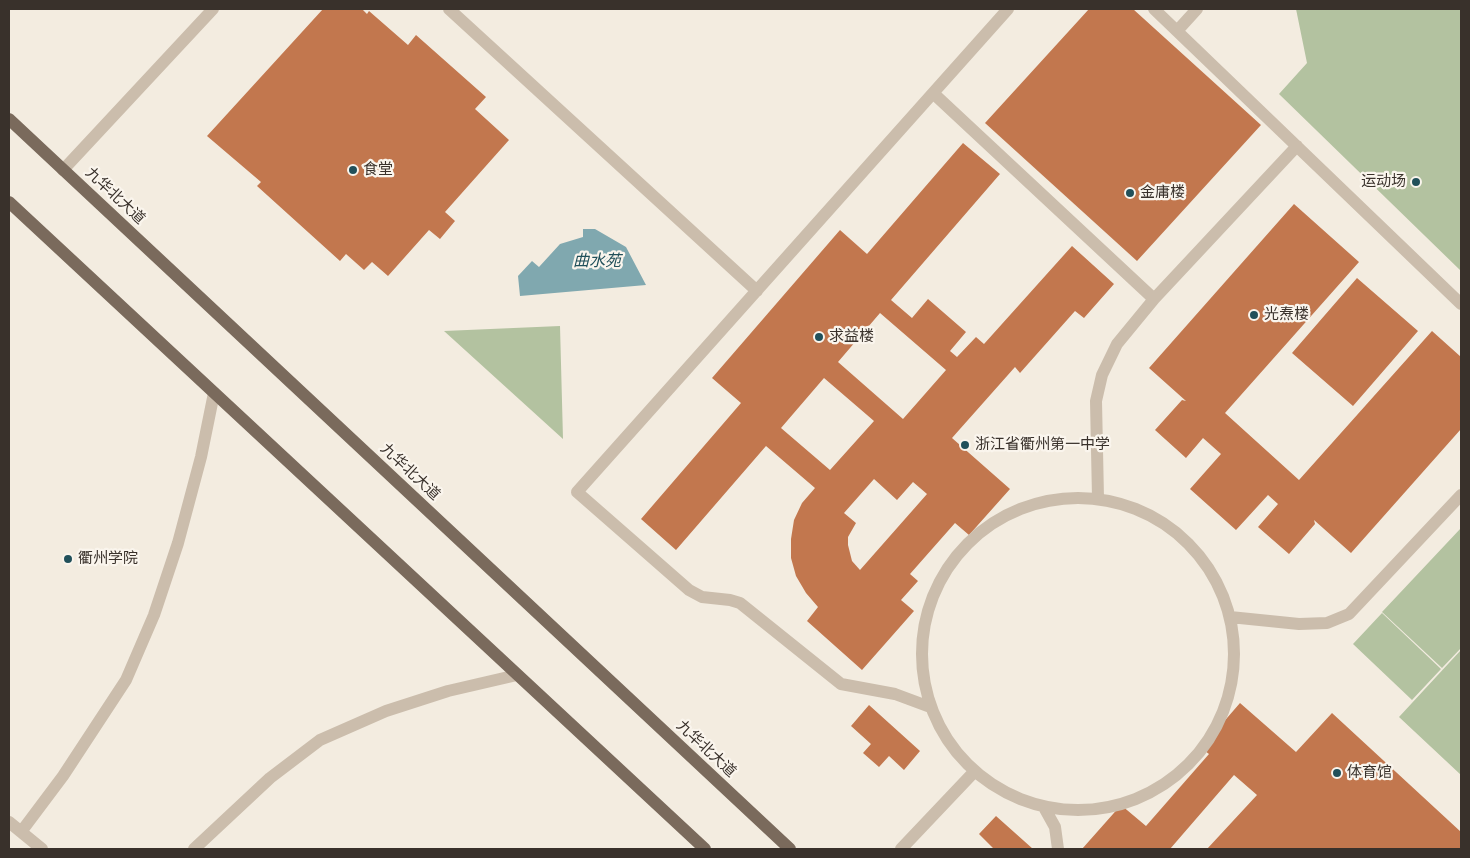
<!DOCTYPE html>
<html>
<head>
<meta charset="utf-8">
<style>
  body { margin:0 }
  #map { position:relative; width:1470px; height:858px; overflow:hidden; background:#f3ece0; font-family:"Fira Sans",sans-serif }
  canvas { display:block }
  .frame { position:absolute; inset:0; border:10px solid #39312b; pointer-events:none }
</style>
</head>
<body>
<div id="map">
<canvas width="1470" height="858"></canvas>
<div class="frame"></div>
</div>
<script>
const ctx = document.querySelector('canvas').getContext('2d');
ctx.lineJoin = 'round';
function fillPath(path, color) { ctx.fillStyle = color; ctx.fill(path, 'evenodd'); }
const shape = rows => new Path2D(rows.map(r => 'M' + r).join(''));
function trace(path, color, width, dash) { ctx.strokeStyle = color; ctx.lineWidth = width; ctx.lineCap = dash ? 'butt' : 'round'; ctx.setLineDash(dash || []); ctx.stroke(path); }
function label(font, color, halo, rows, align = 'center') {
  ctx.font = font + ' "Fira Sans","Noto Sans SC",sans-serif'; ctx.lineWidth = 4.5; ctx.setLineDash([]); ctx.textBaseline = 'middle'; ctx.strokeStyle = halo; ctx.fillStyle = color; for (const [text, x, y, turn = 0] of rows) {
    ctx.save(); ctx.translate(x, y); ctx.rotate((+turn || 0) * Math.PI / 180); ctx.textAlign = isNaN(turn) ? turn : align; if (halo) ctx.strokeText(text, 0, 0); ctx.fillText(text, 0, 0); ctx.restore();
  }
}
const green = shape([
  [1296,9,1461,9,1461,271,1279,94,1307,63],
  [560,326,563,439,444,331],
  [1461,528,1461,648,1442,668,1382,612],
  [1382,613,1441,669,1412,700,1353,644],
  [1461,650,1461,775,1399,717]
]);
const water = shape([
  [583,229,595,229,626,247,646,285,520,296,518,276,532,261,539,267,560,244,583,237]
]);
const building = shape([
  [323,9,362,9,367,14,369,11,408,45,416,35,486,97,475,109,509,140,445,212,455,221,440,239,429,230,388,276,372,262,364,270,346,254,340,261,257,186,261,182,207,136],
  [1089,9,1133,9,1261,125,1137,261,985,123],
  [963,143,1000,174,891,300,912,318,928,299,966,332,950,351,957,357,976,337,984,344,1072,246,1114,284,1084,318,1075,311,1020,373,1015,367,952,438,1010,489,969,535,955,523,910,574,918,581,901,600,914,611,862,670,807,621,818,607,806,593,796,576,791,558,791,539,794,520,802,503,815,488,766,446,676,550,641,519,741,403,712,378,840,230,867,254],
  [880,313,946,370,903,419,838,362],
  [824,378,874,421,830,470,781,428],
  [874,479,897,500,913,482,927,494,860,570,852,561,848,545,848,537,856,523,844,513],
  [1294,204,1359,262,1225,413,1299,480,1432,331,1461,357,1461,429,1351,553,1314,520,1315,524,1289,554,1258,527,1278,504,1268,495,1236,530,1190,489,1221,454,1203,438,1186,458,1155,430,1182,400,1186,401,1149,368],
  [1357,278,1418,331,1353,406,1292,353],
  [1240,703,1296,752,1332,713,1461,832,1461,849,1207,849,1257,795,1234,775,1170,849,1082,849,1121,805,1146,826,1209,754,1201,748],
  [869,705,920,751,904,770,889,756,879,767,863,753,871,744,851,726],
  [996,816,1033,849,994,849,979,834]
]);
const service = shape([
  [449,9,757,291],
  [1154,9,1461,304],
  [1177,31,1197,9],
  [933,93,1154,299],
  [1098,498,1096,401,1102,375,1117,344,1154,299,1297,146],
  '922 654a156 156 0 1 1 312 0a156 156 0 1 1-312 0Z',
  [1230,617,1299,624,1327,623,1349,614,1461,495],
  [930,707,895,694,841,684,740,603,730,600,702,597,689,590,577,492,1008,9],
  [1045,809,1055,827,1058,849],
  [901,849,974,772]
]);
const minor = shape([
  [9,822,42,849],
  [21,832,63,776,126,680,154,615,178,543,201,457,214,393],
  [194,849,270,778,320,740,386,711,448,691,517,675]
]);
const tertiary = shape([
  [63,170,213,9]
]);
const primary = shape([
  [9,119,790,849],
  [9,202,705,849]
]);
const markers = [
  [353,170,5,"#21505a"],
  [1416,182,5,"#21505a"],
  [1130,193,5,"#21505a"],
  [1254,315,5,"#21505a"],
  [819,337,5,"#21505a"],
  [965,445,5,"#21505a"],
  [68,559,5,"#21505a"],
  [1337,773,5,"#21505a"]
];
const poiNames = [
  ["食堂",363,170],
  ["运动场",1406,182,"right"],
  ["金庸楼",1140,193],
  ["光焘楼",1264,315],
  ["求益楼",829,337],
  ["浙江省衢州第一中学",975,445],
  ["衢州学院",78,559],
  ["体育馆",1347,773]
];
const streetNames = [
  ["九华北大道",115,196,43],
  ["九华北大道",410,472,43],
  ["九华北大道",706,749,43]
];
const waterNames = [
  ["曲水苑",597,262]
];
fillPath(green, '#b3c2a0');
fillPath(water, '#80a8af');
fillPath(building, '#c2774e');
trace(service, '#cbbdac', 12);
trace(minor, '#cbbdac', 12);
trace(tertiary, '#cbbdac', 12);
trace(primary, '#7a6a5c', 12);
for (const [x, y, r, color] of markers) { const dot = new Path2D(); dot.arc(x, y, r, 0, 2 * Math.PI); ctx.fillStyle = color; ctx.fill(dot); trace(dot, '#faf5ed', 2); }
label('15px', '#39312b', '#faf5ed', poiNames, 'left');
label('15px', '#39312b', '#faf5ed', streetNames);
label('italic 16px', '#21505a', '#faf5ed', waterNames);
</script>
</body>
</html>
